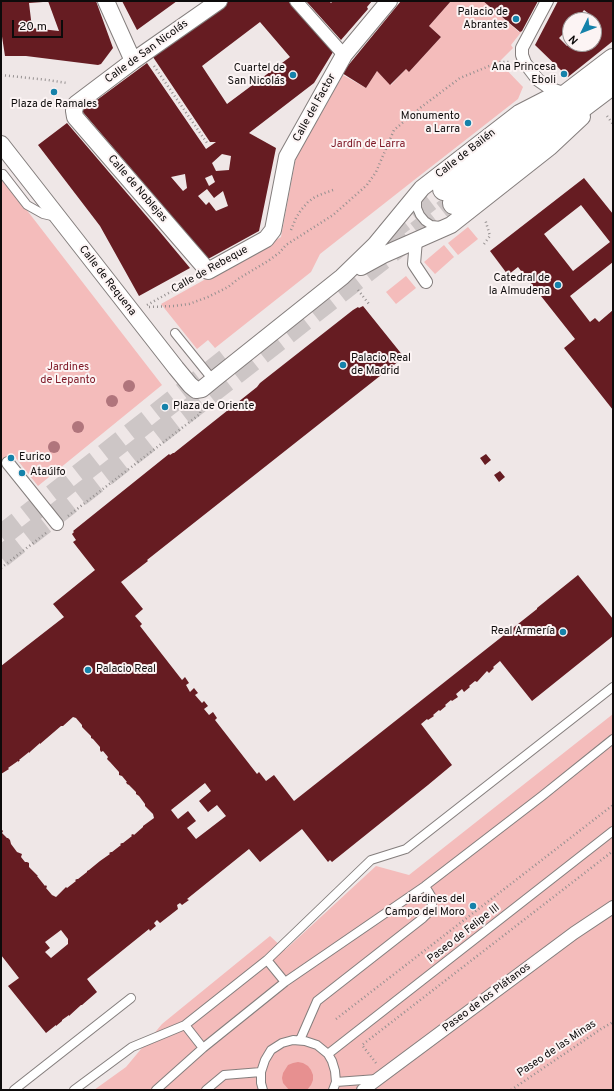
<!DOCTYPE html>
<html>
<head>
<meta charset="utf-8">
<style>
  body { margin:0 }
  #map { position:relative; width:614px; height:1091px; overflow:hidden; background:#efe7e7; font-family:Overpass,sans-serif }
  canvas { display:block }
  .frame { position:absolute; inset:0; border:2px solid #0d0b0b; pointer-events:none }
  .north { position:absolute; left:562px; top:12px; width:40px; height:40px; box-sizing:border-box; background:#fcf4f4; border:1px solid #9c9797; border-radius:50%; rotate:227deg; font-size:11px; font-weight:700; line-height:16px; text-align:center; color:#0d0b0b }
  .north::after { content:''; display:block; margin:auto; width:14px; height:18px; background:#1582aa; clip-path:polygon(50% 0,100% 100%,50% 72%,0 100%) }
  .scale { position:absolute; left:12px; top:20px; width:51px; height:18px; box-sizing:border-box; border:2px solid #0d0b0b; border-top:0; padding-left:5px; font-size:12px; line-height:14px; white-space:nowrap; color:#0d0b0b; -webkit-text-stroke:3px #fcf4f4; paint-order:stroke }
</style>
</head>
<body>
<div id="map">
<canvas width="614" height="1091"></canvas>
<div class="frame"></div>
<div class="north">N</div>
<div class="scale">20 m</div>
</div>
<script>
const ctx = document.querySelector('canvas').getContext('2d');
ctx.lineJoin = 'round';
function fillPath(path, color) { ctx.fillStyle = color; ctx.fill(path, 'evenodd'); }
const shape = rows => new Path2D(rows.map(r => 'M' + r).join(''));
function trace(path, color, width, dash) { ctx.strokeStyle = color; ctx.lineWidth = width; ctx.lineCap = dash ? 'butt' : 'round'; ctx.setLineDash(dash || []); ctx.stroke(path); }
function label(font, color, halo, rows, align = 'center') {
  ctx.font = font + ' Overpass,sans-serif'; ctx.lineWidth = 4; ctx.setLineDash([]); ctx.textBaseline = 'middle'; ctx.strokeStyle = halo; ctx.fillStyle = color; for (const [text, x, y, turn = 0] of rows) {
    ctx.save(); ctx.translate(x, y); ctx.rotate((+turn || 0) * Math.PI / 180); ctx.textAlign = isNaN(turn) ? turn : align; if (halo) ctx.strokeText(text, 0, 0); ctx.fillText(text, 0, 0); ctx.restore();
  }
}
const green = shape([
  [451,1,483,1,519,32,522,31,511,45,513,48,499,62,523,87,518,99,418,177,320,254,311,272,215,348,208,340,197,349,161,304,281,237,296,157,343,75,366,88,377,71,391,85,406,69,409,72,441,37,429,26],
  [2,178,162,385,38,486,15,457,1,468,1,179],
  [468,227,478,239,458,255,448,243],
  [444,245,454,257,435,274,424,262],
  [406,276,416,288,396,304,386,292],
  [613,714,613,1090,94,1090,126,1067,162,1024,270,936,285,950,376,866,409,875]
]);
const water = shape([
  [298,1062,303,1063,308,1066,311,1070,313,1075,313,1080,311,1085,307,1090,289,1090,283,1083,282,1078,283,1073,288,1065,293,1063]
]);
const building = shape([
  [1,1,43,1,43,2,29,3,32,28,59,31,48,1,96,1,113,48,101,64,98,65,26,56,5,56,1,30],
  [122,1,177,1,137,30],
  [229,1,288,1,333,52,314,83,249,133,276,148,259,231,208,259,82,111,147,63,206,149,216,142,210,142,153,57],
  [260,22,290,57,227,104,202,66],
  [222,154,231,156,229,170,216,171,212,163],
  [185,174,187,188,183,191,171,177],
  [212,175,215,182,209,186,205,178],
  [207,189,214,198,223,191,228,206,216,211,209,202,206,205,198,196],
  [306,1,329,1,331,3,333,1,372,1,367,7,368,9,341,40],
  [401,1,451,1,429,26,441,37,409,72,406,69,390,85,377,71,366,88,342,73],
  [483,1,538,1,522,31,520,32],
  [558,1,613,1,613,41,568,77,535,45],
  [584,10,596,19,594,22,594,44,570,44,567,46,559,38,563,34,570,40,570,20,580,20,578,18],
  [67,123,160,232,190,268,139,296,100,226,38,145],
  [584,178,613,214,613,262,570,296,590,322,595,318,599,322,613,310,613,410,564,348,575,339,518,267,508,275,490,251],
  [581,205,610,242,573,271,544,234],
  [363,306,404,357,147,560,148,561,121,582,143,609,135,616,142,624,140,626,182,680,185,677,189,683,186,685,190,692,194,688,198,693,195,695,202,703,204,701,208,706,204,709,209,715,213,712,217,718,215,720,257,774,259,772,266,781,274,775,294,801,537,609,537,608,578,575,613,619,613,636,532,701,500,661,493,667,494,668,489,673,487,671,477,682,475,681,469,686,470,687,464,692,462,689,456,694,458,697,452,701,451,700,445,705,446,706,440,711,439,710,433,715,434,716,428,720,427,719,421,724,452,765,428,785,332,862,330,860,328,862,302,829,260,862,249,849,187,899,189,900,182,905,180,903,177,905,178,909,160,923,157,920,154,923,156,926,150,931,149,929,87,979,97,992,82,1005,81,1005,69,1016,69,1015,62,1020,62,1021,56,1026,56,1025,46,1033,8,986,19,978,1,955,1,829,3,831,2,833,7,838,8,838,10,840,11,844,17,852,22,854,21,857,25,862,27,862,29,863,29,867,38,876,37,876,45,886,46,885,47,887,46,888,52,895,56,897,66,887,67,888,76,881,75,880,77,879,78,879,87,872,87,871,89,870,100,861,110,854,109,853,111,852,112,852,121,845,120,844,122,843,123,843,132,836,131,835,133,834,134,835,143,827,143,826,154,818,153,814,145,806,145,804,139,796,136,794,136,792,129,785,127,784,126,782,127,782,122,776,119,775,119,772,110,762,107,759,108,757,103,751,101,752,100,750,100,747,93,739,91,738,91,736,82,727,82,725,76,718,73,717,63,726,61,726,40,744,40,743,31,751,29,753,29,752,19,760,20,760,18,762,18,761,8,768,9,769,1,774,1,666,64,617,53,604,95,570,73,542,76,540,72,534,74,532,73,531,169,454,170,455,173,453,174,453,257,387,260,383,353,310,358,307,359,308],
  [205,783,211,791,199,801,208,812,217,805,226,816,196,839,187,828,196,821,188,811,178,819,171,810],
  [61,930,68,939,68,944,51,958,45,952,50,948,45,942],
  [486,454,491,460,485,465,480,458],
  [500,471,505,477,499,482,494,475]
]);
const secondaryTunnel = shape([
  [386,234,444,189],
  [1,536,228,358],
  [1,557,454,203]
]);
const path = shape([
  [154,66,207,143],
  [1,75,48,80,67,83],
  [607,116,613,124],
  [291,230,296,218,301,210,308,202,315,197,322,194,333,190],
  [484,244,490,236,485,219],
  [358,290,369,304],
  [147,305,194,279],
  [149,307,174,306,189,304,208,297,228,287,238,279,268,261,279,253,286,245,333,215,367,185,376,172,394,130,420,108,460,78,499,62,510,62],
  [68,516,200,414,201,404],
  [1,568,46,533],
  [336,1019,613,805],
  [376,1063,362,1045,613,851],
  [511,1090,601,1029,613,1022]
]);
const service = shape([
  [3,174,27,205,43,214,56,217],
  [418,196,417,202,417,208,420,215,425,221,431,225,441,226],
  [175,333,213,380],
  [267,960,371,860,406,849,613,687],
  [285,982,425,886,542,796,613,739],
  [300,1040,317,1001,423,918,429,912,432,905,431,896,425,886],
  [328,1054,613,831],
  [336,1082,377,1079],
  [14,1090,131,998],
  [74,1090,132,1047,185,1025,267,960,285,982,203,1048,185,1025],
  [156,1090,203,1048],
  [206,1090,224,1075,261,1072],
  [263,1090,261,1083,261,1072,265,1060,271,1050,282,1043,293,1040,305,1041,317,1045,328,1054,332,1061,335,1071,336,1082,333,1090]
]);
const pedestrian = shape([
  [296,1,344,55],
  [547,1,522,48,522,55,525,63,538,80,551,89,560,92],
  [416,240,414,264,426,282],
  [8,463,57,524],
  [363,1090,574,933,613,907]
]);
const minor = shape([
  [106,1,133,61],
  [219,1,133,61,76,104,74,111,75,117,208,271,266,239,273,230,287,157,344,55,389,1],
  [1,144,176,368,190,385,196,390,202,389,213,380,342,277,375,245,422,188,519,113,556,94],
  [361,267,383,255,451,225,550,147,582,117]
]);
const secondary = shape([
  [444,189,613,60],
  [454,203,613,83]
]);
const trees = [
  [129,386],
  [112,401],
  [78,427],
  [54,447]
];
const markers = [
  [516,19,4,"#1582aa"],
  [564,74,4,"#1582aa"],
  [293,75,4,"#1582aa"],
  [54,92,4,"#1582aa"],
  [468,123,4,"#1582aa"],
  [558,285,4,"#1582aa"],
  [343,365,4,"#1582aa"],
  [165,407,4,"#1582aa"],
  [11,458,4,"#1582aa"],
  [22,473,4,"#1582aa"],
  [563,632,4,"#1582aa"],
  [88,670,4,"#1582aa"],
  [473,906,4,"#1582aa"]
];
const poiNames = [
  ["Palacio de",508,13],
  ["Abrantes",508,26],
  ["Ana Princesa",556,68],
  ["Eboli",556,81],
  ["Cuartel de",285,69],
  ["San Nicolás",285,82],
  ["Plaza de Ramales",54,105,"center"],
  ["Monumento",460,117],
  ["a Larra",460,130],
  ["Catedral de",550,279],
  ["la Almudena",550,292],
  ["Palacio Real",351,359,"left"],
  ["de Madrid",351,372,"left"],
  ["Plaza de Oriente",173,407,"left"],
  ["Eurico",19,458,"left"],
  ["Ataúlfo",30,473,"left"],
  ["Real Armería",555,632],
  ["Palacio Real",96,670,"left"],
  ["Jardines del",465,900],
  ["Campo del Moro",465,913]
];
const streetNames = [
  ["Calle de San Nicolás",147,52,-36],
  ["Calle del Factor",315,108,-61],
  ["Calle de Bailén",466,154,-38],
  ["Calle de Noblejas",137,189,49],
  ["Calle de Rebeque",210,270,-29],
  ["Calle de Requena",107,281,52],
  ["Paseo de Felipe III",464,934,-38],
  ["Paseo de los Plátanos",487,998,-37],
  ["Paseo de las Minas",557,1049,-34]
];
const parkNames = [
  ["Jardín de Larra",368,145],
  ["Jardines",68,368],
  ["de Lepanto",68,381]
];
fillPath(green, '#f4bcbb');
fillPath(water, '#e79090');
fillPath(building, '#661c22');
trace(secondaryTunnel, '#cdc6c6', 22, [22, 11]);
trace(service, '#847e7d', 10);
trace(pedestrian, '#847e7d', 14);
trace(minor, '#847e7d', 18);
trace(secondary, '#847e7d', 24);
trace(path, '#959090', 2.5, [1, 3]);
trace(service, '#fff', 8);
trace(pedestrian, '#fff', 12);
trace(minor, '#fff', 16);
trace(secondary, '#fff', 22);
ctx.fillStyle = '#b0757c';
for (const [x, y] of trees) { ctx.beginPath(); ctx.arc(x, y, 6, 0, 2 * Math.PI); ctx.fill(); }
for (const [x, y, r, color] of markers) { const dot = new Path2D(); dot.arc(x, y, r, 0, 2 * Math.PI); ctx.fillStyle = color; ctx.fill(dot); trace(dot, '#fcf4f4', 1.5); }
label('11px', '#0d0b0b', '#fcf4f4', poiNames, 'right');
label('11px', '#0d0b0b', '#fcf4f4', streetNames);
label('11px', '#7d1725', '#fcf4f4', parkNames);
</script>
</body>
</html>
